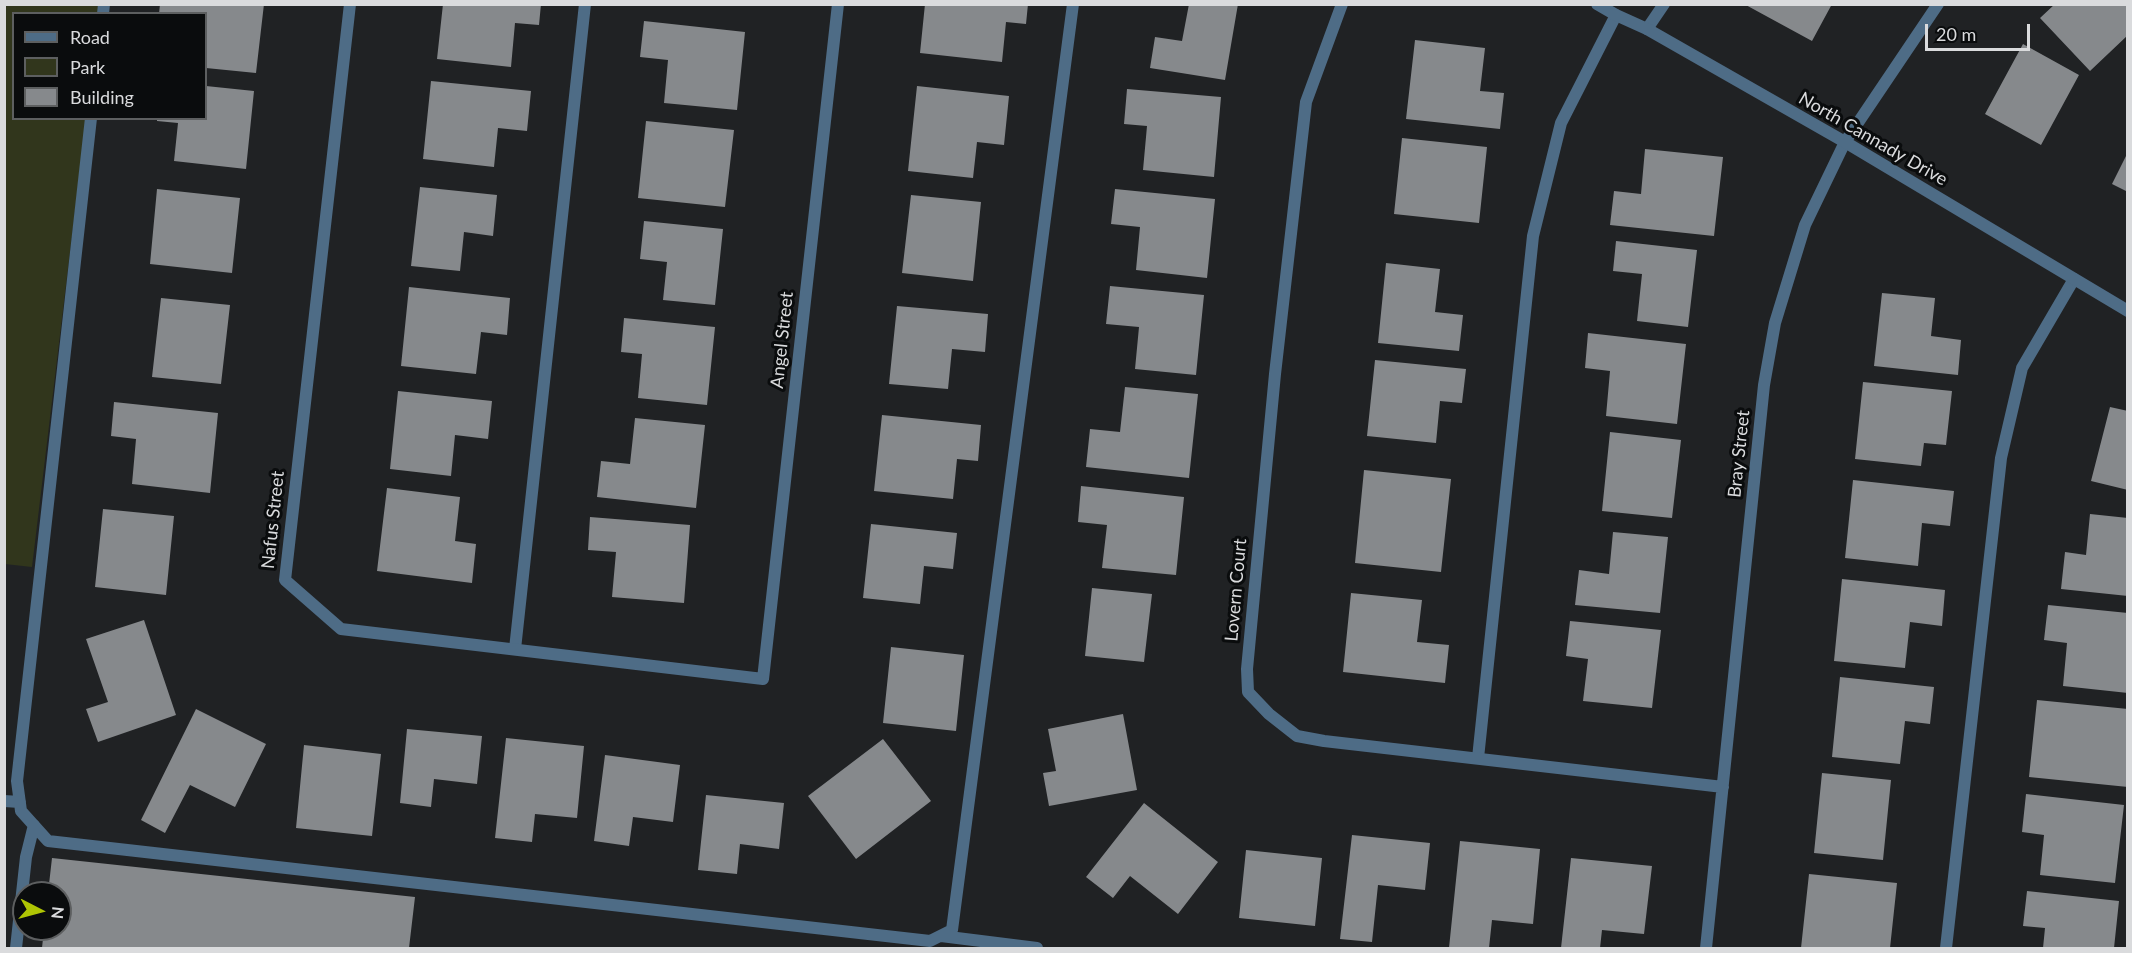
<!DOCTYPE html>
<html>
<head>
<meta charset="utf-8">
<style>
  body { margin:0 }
  #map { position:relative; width:2132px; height:953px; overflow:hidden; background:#202224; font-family:Lato,sans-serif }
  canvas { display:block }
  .frame { position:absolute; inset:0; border:6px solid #dadbdd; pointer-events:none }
  .legend { position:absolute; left:12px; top:12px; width:195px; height:108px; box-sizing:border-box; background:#0a0c0d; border:2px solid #5d5f60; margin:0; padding:8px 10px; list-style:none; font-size:18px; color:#dadbdd }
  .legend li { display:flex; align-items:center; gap:12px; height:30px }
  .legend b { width:30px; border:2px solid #5d5f60 }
  .north { position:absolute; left:12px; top:881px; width:60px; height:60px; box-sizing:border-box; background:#0a0c0d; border:2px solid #5d5f60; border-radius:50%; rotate:96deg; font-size:16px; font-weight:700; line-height:24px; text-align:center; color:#dadbdd }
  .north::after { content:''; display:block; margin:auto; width:21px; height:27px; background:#afc504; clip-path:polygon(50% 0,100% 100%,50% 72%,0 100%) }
  .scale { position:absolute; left:1925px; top:24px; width:105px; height:27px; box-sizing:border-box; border:3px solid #dadbdd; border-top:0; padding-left:8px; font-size:18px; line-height:21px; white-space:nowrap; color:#dadbdd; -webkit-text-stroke:4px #0a0c0d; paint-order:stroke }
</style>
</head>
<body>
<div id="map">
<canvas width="2132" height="953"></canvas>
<div class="frame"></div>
<ul class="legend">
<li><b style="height:8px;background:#4e6c86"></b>Road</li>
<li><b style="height:16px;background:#31361c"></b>Park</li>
<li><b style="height:16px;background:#86898c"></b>Building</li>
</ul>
<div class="north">N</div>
<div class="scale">20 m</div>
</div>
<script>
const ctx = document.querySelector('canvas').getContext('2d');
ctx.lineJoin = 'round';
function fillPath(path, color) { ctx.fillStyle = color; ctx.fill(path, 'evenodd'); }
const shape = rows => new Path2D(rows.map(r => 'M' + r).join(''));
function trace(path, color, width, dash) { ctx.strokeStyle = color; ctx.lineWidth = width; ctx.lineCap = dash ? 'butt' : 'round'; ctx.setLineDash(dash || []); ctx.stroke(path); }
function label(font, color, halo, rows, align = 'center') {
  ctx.font = font + ' Lato,sans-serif'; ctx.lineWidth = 6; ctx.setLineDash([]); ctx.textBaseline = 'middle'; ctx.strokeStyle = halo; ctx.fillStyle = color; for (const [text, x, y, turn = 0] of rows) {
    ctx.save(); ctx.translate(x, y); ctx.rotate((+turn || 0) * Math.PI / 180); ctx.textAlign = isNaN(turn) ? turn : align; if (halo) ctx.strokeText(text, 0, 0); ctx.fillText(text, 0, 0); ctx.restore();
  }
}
const green = shape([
  [5,5,100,5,99,13,14,14,14,118,86,119,32,567,5,564]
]);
const building = shape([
  [160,4,264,4,256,73,206,68,206,14,159,14],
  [443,4,541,4,539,25,515,23,511,67,437,59],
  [925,4,1028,4,1026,24,1006,22,1002,62,920,53],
  [1189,4,1238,4,1225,80,1150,68,1155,37,1182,41],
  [1744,4,1832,4,1812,41],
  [2055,4,2128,4,2128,35,2090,71,2040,18],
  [644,21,745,32,737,110,664,103,668,60,640,57],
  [1415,40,1485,48,1480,91,1504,93,1500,129,1406,119],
  [2023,44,2079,75,2041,145,1985,114],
  [431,81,531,91,527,131,498,128,494,167,423,159],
  [206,86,254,91,246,169,174,161,178,123,157,121,157,118,206,118],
  [917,86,1009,96,1004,145,977,142,973,178,908,171],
  [1127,89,1221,97,1214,177,1143,170,1147,126,1124,124],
  [646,121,734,130,725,207,638,198],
  [1402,138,1487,147,1479,223,1394,214],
  [1645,149,1723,157,1714,236,1610,225,1614,191,1641,194],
  [2128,152,2128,192,2112,184],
  [420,187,497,195,493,236,464,232,460,271,411,266],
  [157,189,240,198,232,273,150,264],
  [1115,189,1215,199,1207,278,1136,270,1140,227,1111,224],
  [911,195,981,202,973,281,902,273],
  [644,221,723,229,715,305,663,300,667,262,640,259],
  [1616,241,1697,250,1688,327,1637,321,1642,274,1613,271],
  [1386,263,1440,269,1435,312,1463,315,1459,351,1378,343],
  [1110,286,1204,295,1196,375,1135,369,1139,327,1106,324],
  [409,287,510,298,507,335,481,332,476,374,401,366],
  [1882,293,1935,298,1931,336,1961,340,1958,375,1874,366],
  [161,298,230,305,221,384,152,377],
  [897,306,988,314,985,352,952,349,948,389,889,384],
  [624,318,715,327,707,405,638,398,642,354,621,352],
  [1588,333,1686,344,1677,424,1606,416,1610,371,1585,368],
  [1375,360,1466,369,1462,403,1440,401,1436,443,1367,436],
  [1863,382,1952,391,1946,445,1924,443,1921,466,1855,459],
  [1125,387,1198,394,1189,478,1086,467,1090,429,1120,432],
  [398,391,492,401,488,439,455,435,451,476,390,469],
  [114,402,218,413,210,493,132,484,136,439,111,436],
  [2110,407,2128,411,2128,490,2091,481],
  [882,415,981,425,978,461,957,459,953,499,874,491],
  [635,418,705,425,696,508,597,497,601,461,630,464],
  [1610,432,1681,440,1672,518,1602,511],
  [1364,470,1451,479,1441,572,1355,563],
  [1853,480,1954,491,1950,526,1922,523,1918,566,1845,558],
  [1081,486,1184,497,1176,575,1102,568,1107,525,1078,522],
  [387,488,460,497,455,541,476,544,472,583,377,571],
  [103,509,174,516,166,595,95,587],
  [2090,514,2128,518,2128,596,2061,589,2065,552,2086,555],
  [590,517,690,525,684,603,612,597,616,552,588,550],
  [871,524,957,533,953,569,924,566,920,604,863,598],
  [1613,532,1668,537,1660,613,1575,605,1579,570,1609,574],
  [1842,579,1945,590,1942,626,1910,622,1905,668,1834,661],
  [1092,588,1152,594,1144,662,1085,656],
  [1351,593,1422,600,1417,642,1449,645,1445,683,1343,672],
  [2048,605,2128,613,2128,693,2063,686,2067,643,2044,640],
  [144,620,176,715,98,742,86,709,108,702,86,639],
  [1570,621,1661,630,1652,708,1583,701,1588,659,1566,656],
  [891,647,964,655,956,731,883,723],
  [1840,677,1934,687,1930,724,1905,721,1900,764,1832,757],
  [2037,700,2128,709,2128,787,2029,777],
  [196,709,266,744,235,807,190,785,165,833,141,820],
  [1123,714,1137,790,1049,806,1043,773,1056,771,1048,729],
  [407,729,482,736,477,784,434,779,431,807,400,803],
  [506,738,584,746,577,818,535,814,532,842,495,838],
  [883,739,931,801,856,859,808,796],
  [304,745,381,754,372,836,296,828],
  [605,755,680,765,673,822,633,817,629,846,594,841],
  [1822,773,1891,780,1883,860,1814,853],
  [2026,794,2124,805,2115,883,2040,875,2044,835,2022,832],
  [706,795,784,803,779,849,740,844,737,874,698,870],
  [1144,803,1218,862,1178,914,1130,876,1113,898,1086,877],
  [1352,835,1430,843,1425,890,1378,885,1372,942,1340,939],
  [1460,841,1540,849,1533,924,1492,920,1489,948,1449,948],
  [1246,850,1322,858,1315,926,1239,918],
  [52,858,415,897,409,948,42,948,44,929,60,929,60,893,48,893],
  [1571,858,1652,866,1644,934,1602,930,1600,948,1561,948],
  [1809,874,1897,883,1890,948,1801,948],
  [2027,891,2119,901,2114,948,2043,948,2045,928,2023,926]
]);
const service = shape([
  [103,14,104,4],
  [1647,29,1664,4],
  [91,118,17,781,21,811,48,841,930,941,952,930,1073,4],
  [515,649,585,4],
  [1478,758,1533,236,1561,123,1616,15],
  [4,801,20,802],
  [941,936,1037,948],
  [16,948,26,857,34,825],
  [1946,948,2001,458,2022,368,2074,279]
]);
const minor = shape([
  [350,4,285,580,341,629,763,679,838,4],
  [1342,4,1306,102,1275,374,1247,669,1248,692,1269,714,1297,736,1324,741,1723,787],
  [1706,948,1764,385,1775,323,1805,225,1845,142,1938,4]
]);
const tertiary = shape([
  [1597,4,1616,15,1647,29,1845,142,2128,311]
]);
const streetNames = [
  ["North Cannady Drive",1873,139,30],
  ["Angel Street",782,340,-84],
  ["Bray Street",1739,454,-84],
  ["Nafus Street",273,520,-84],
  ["Lovern Court",1236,590,-85]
];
fillPath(green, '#31361c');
fillPath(building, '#86898c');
trace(service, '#4e6c86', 12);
trace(minor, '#4e6c86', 12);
trace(tertiary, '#4e6c86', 12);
label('18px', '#dadbdd', '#0a0c0d', streetNames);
</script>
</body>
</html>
